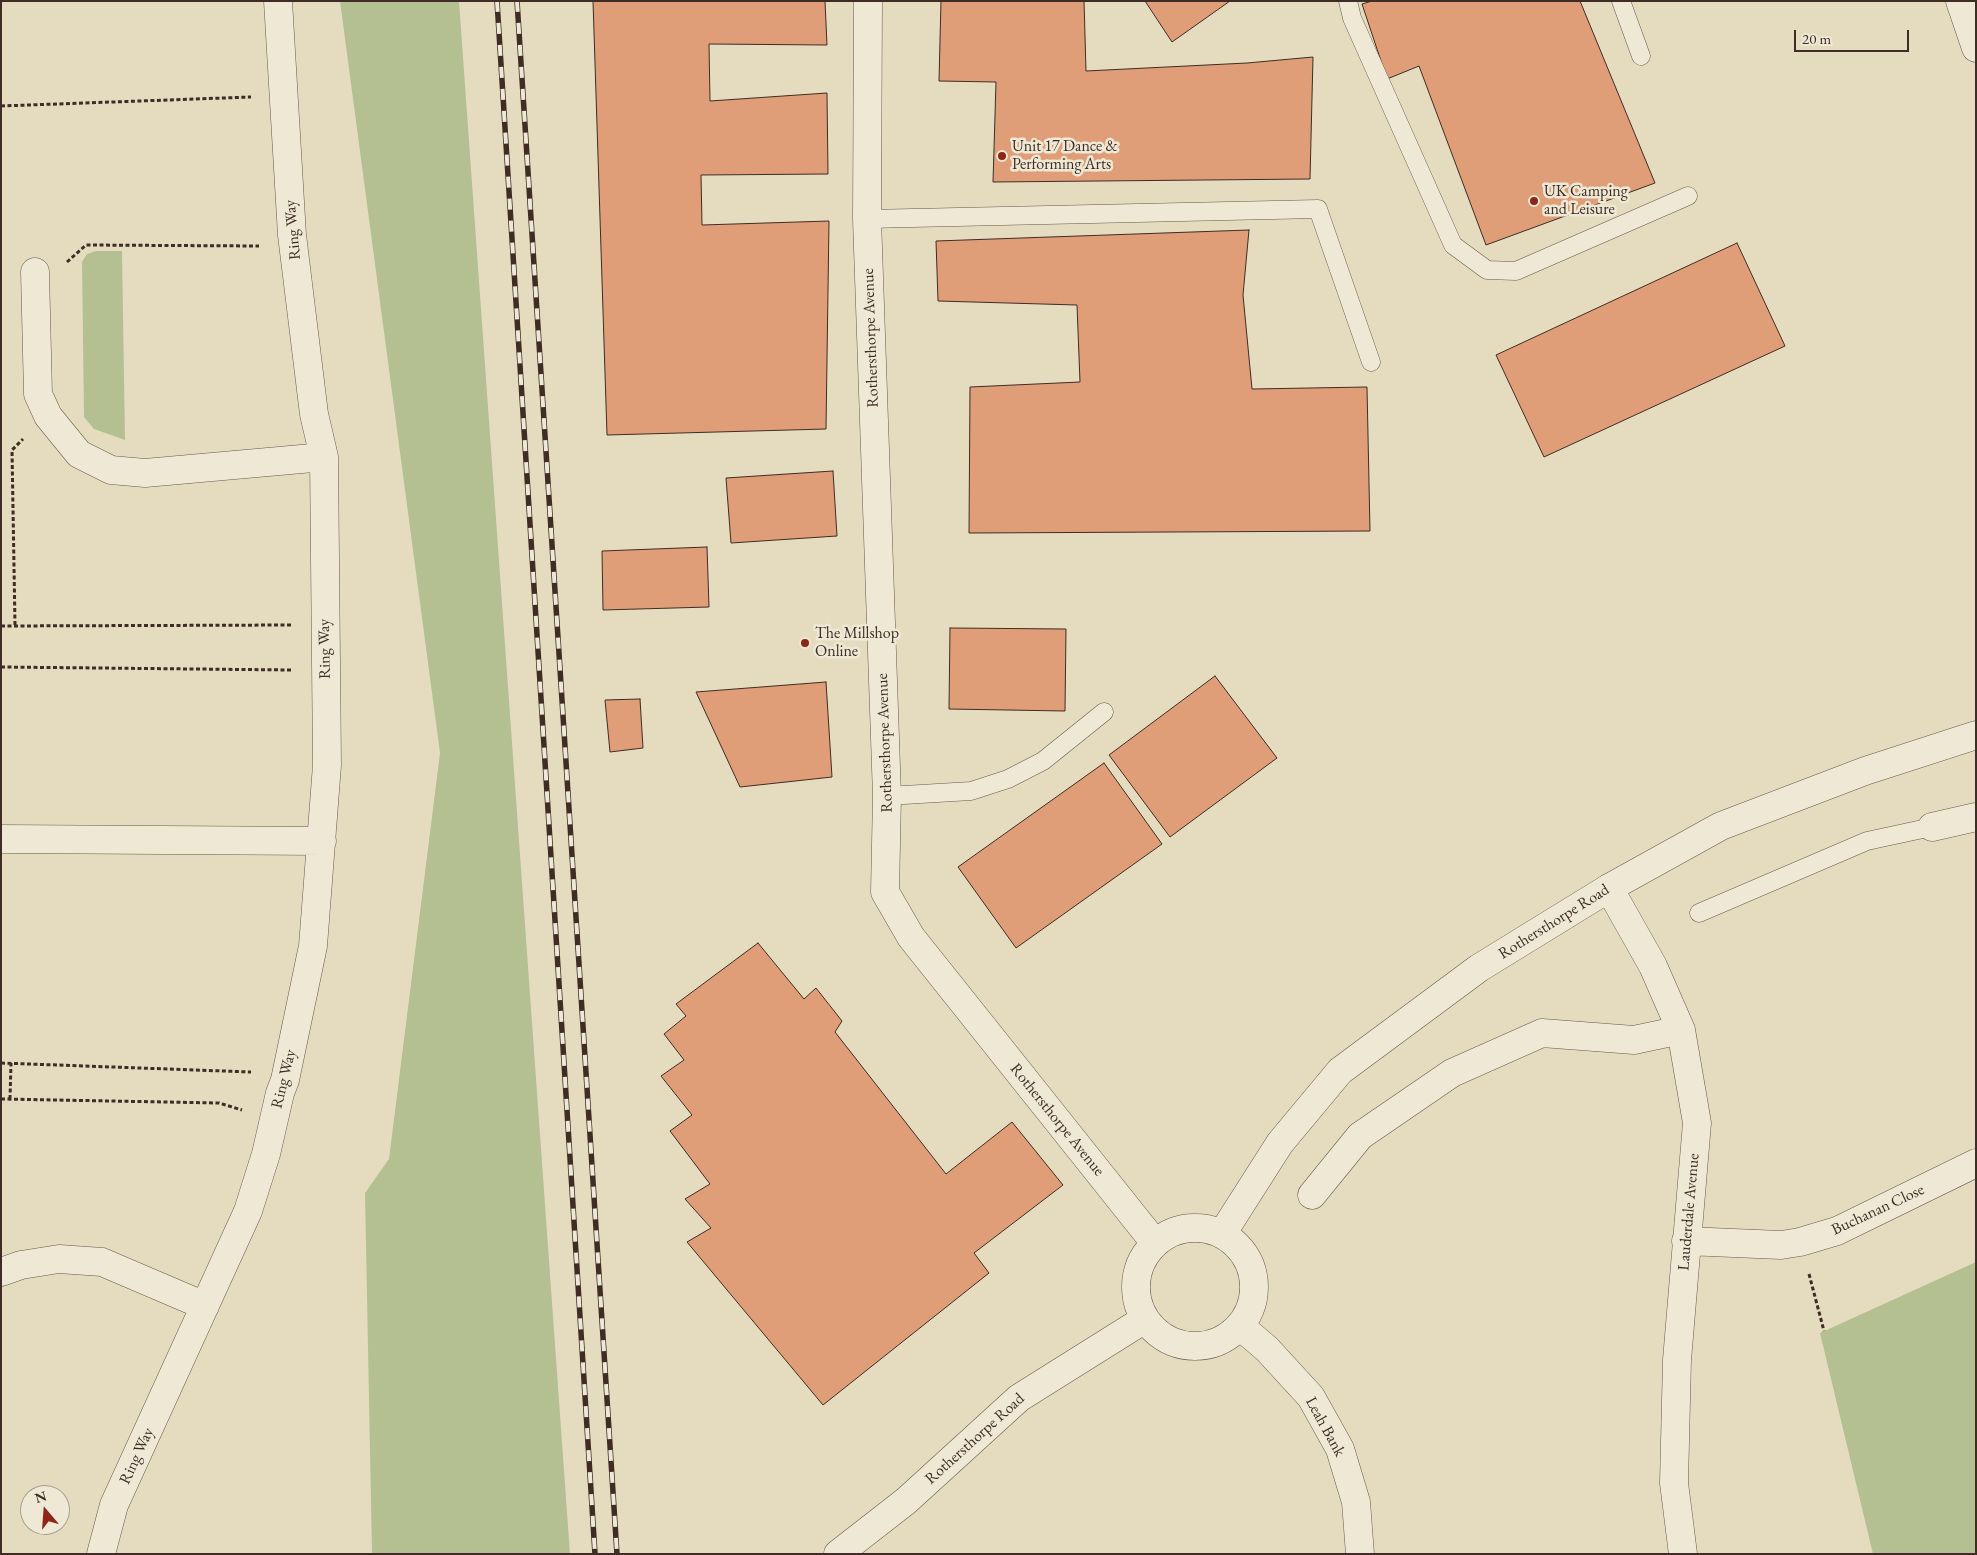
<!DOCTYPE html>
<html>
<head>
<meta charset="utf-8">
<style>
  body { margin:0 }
  #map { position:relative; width:1977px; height:1555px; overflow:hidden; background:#e5dcbf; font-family:"EB Garamond",serif }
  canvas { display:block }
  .frame { position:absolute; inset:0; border:2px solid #3e2c25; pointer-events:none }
  .north { position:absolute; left:20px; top:1485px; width:50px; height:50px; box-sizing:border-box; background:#eee8d5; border:1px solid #a89d8f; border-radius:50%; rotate:342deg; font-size:14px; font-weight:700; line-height:20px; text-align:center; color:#3e2c25 }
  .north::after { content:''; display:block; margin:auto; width:18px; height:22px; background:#8f2418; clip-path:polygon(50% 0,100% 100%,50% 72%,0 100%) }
  .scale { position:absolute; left:1794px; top:30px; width:115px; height:22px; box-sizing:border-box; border:2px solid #3e2c25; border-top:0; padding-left:6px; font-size:15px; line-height:18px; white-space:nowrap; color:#3e2c25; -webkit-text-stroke:4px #eee8d5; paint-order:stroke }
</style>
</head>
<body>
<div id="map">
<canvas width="1977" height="1555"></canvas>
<div class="frame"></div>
<div class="north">N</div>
<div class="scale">20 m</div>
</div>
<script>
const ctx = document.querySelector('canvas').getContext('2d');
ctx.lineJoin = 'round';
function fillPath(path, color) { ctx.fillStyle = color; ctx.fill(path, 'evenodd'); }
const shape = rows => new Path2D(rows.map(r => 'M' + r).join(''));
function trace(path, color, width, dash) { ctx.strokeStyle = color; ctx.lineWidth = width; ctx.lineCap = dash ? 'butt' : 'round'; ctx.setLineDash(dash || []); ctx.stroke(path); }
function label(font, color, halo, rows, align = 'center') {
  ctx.font = font + ' "EB Garamond",serif'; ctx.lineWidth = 5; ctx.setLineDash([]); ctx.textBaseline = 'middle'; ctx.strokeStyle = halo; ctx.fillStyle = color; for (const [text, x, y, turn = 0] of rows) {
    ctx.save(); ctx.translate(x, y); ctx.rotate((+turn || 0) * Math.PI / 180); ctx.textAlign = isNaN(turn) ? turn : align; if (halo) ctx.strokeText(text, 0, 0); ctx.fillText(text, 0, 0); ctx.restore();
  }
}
const green = shape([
  [340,1,459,1,570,1554,372,1554,365,1193,389,1159,440,753],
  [96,251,122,251,125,440,94,429,84,417,82,262,87,254],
  [1976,1262,1976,1554,1873,1554,1820,1333]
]);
const building = shape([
  [593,1,825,1,827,45,709,44,710,101,827,93,828,174,701,175,702,225,829,221,826,429,607,435,593,1],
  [941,1,1084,1,1086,71,1247,63,1313,57,1310,179,993,182,996,82,939,81,941,1],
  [1145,1,1230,1,1172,42,1145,1],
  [1372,1,1580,1,1655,183,1486,245,1419,66,1387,79,1362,4,1372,1],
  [1249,230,1243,295,1252,389,1367,387,1370,531,969,533,970,387,1080,382,1077,305,938,301,936,241,1249,230],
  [1737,243,1785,346,1544,457,1496,355,1737,243],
  [833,471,837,536,731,543,726,478,833,471],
  [707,547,709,607,603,610,602,551,707,547],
  [950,628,1066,629,1065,711,949,709,950,628],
  [1215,676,1277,758,1170,837,1109,755,1215,676],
  [826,682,832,777,740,787,696,692,826,682],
  [640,699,643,748,610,752,605,700,640,699],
  [1104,763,1162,844,1016,948,958,867,1104,763],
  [758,943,804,999,816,988,842,1021,835,1032,946,1174,1012,1122,1063,1185,974,1253,989,1273,823,1405,687,1242,711,1228,685,1199,710,1184,670,1131,692,1115,661,1076,684,1060,664,1034,686,1016,676,1004,758,943]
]);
const path = shape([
  [1,106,251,97],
  [67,262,86,245,259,246],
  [15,625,12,450,23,439],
  [1,626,293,625],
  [1,667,292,670],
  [1,1063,251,1072],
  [1,1099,219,1103,242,1110],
  [10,1099,11,1063],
  [1809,1274,1824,1331]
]);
const service = shape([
  [1348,1,1352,18,1453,245,1487,270,1516,271,1688,196],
  [1621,1,1641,56],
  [867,219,1318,209,1371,362],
  [887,796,971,791,1008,779,1043,761,1104,712],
  [1699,913,1867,841,1932,827]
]);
const minor = shape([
  [868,1,867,219,887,796,885,892,911,937,1155,1243],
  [1960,1,1976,48],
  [35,272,38,394,48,416,79,454,111,470,145,473,324,457],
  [1932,827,1976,817],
  [1,839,322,841],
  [1609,888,1653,966,1681,1030,1697,1123,1677,1360,1674,1483,1683,1554],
  [1312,1195,1360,1136,1452,1073,1542,1033,1634,1040,1681,1030],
  [1686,1241,1781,1245,1800,1242,1837,1231,1976,1163],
  [1,1272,21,1265,59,1259,102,1262,205,1306],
  [1240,1326,1267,1349,1311,1397,1340,1449,1356,1502,1360,1554],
  [101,1554,114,1505,248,1211,266,1154,280,1093,285,1080,313,946,327,765,324,457,314,414,292,235,278,1]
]);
const tertiary = shape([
  '1136 1287a59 59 0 1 1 118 0a59 59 0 1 1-118 0Z',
  [1222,1234,1280,1143,1340,1071,1479,968,1609,888,1721,826,1865,771,1976,735],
  [838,1554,906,1501,1019,1398,1145,1319]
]);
const rail = shape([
  [497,1,595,1554],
  [517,1,617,1554]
]);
const markers = [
  [1002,156,5,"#8f2418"],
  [1534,201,5,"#8f2418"],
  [805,643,5,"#8f2418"]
];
const poiNames = [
  ["Unit 17 Dance &",1012,147],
  ["Performing Arts",1012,165],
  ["UK Camping",1544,192],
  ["and Leisure",1544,210],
  ["The Millshop",815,634],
  ["Online",815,652]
];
const streetNames = [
  ["Ring Way",293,230,-95],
  ["Rothersthorpe Avenue",871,338,-92],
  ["Ring Way",325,649,-91],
  ["Rothersthorpe Avenue",885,743,-92],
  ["Rothersthorpe Road",1554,922,-32],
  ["Ring Way",284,1079,-76],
  ["Rothersthorpe Avenue",1057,1120,51],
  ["Buchanan Close",1878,1210,-25],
  ["Lauderdale Avenue",1689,1212,-85],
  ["Leah Bank",1325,1427,61],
  ["Rothersthorpe Road",975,1439,-42],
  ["Ring Way",137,1456,-65]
];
fillPath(green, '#b5c092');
fillPath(building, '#df9d78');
trace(building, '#3e2c25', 1);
trace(service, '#68584c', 19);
trace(minor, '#68584c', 29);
trace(tertiary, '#68584c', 29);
trace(path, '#3e2c25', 3, [4, 2.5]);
trace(service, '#eee8d5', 18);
trace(minor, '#eee8d5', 28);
trace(tertiary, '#eee8d5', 28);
trace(rail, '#3e2c25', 5.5);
trace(rail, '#eee8d5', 4, [11]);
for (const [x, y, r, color] of markers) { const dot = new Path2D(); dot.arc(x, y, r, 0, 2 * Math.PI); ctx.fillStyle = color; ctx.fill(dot); trace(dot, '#eee8d5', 2); }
label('16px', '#3e2c25', '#eee8d5', poiNames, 'left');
label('16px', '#3e2c25', '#eee8d5', streetNames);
</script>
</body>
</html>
